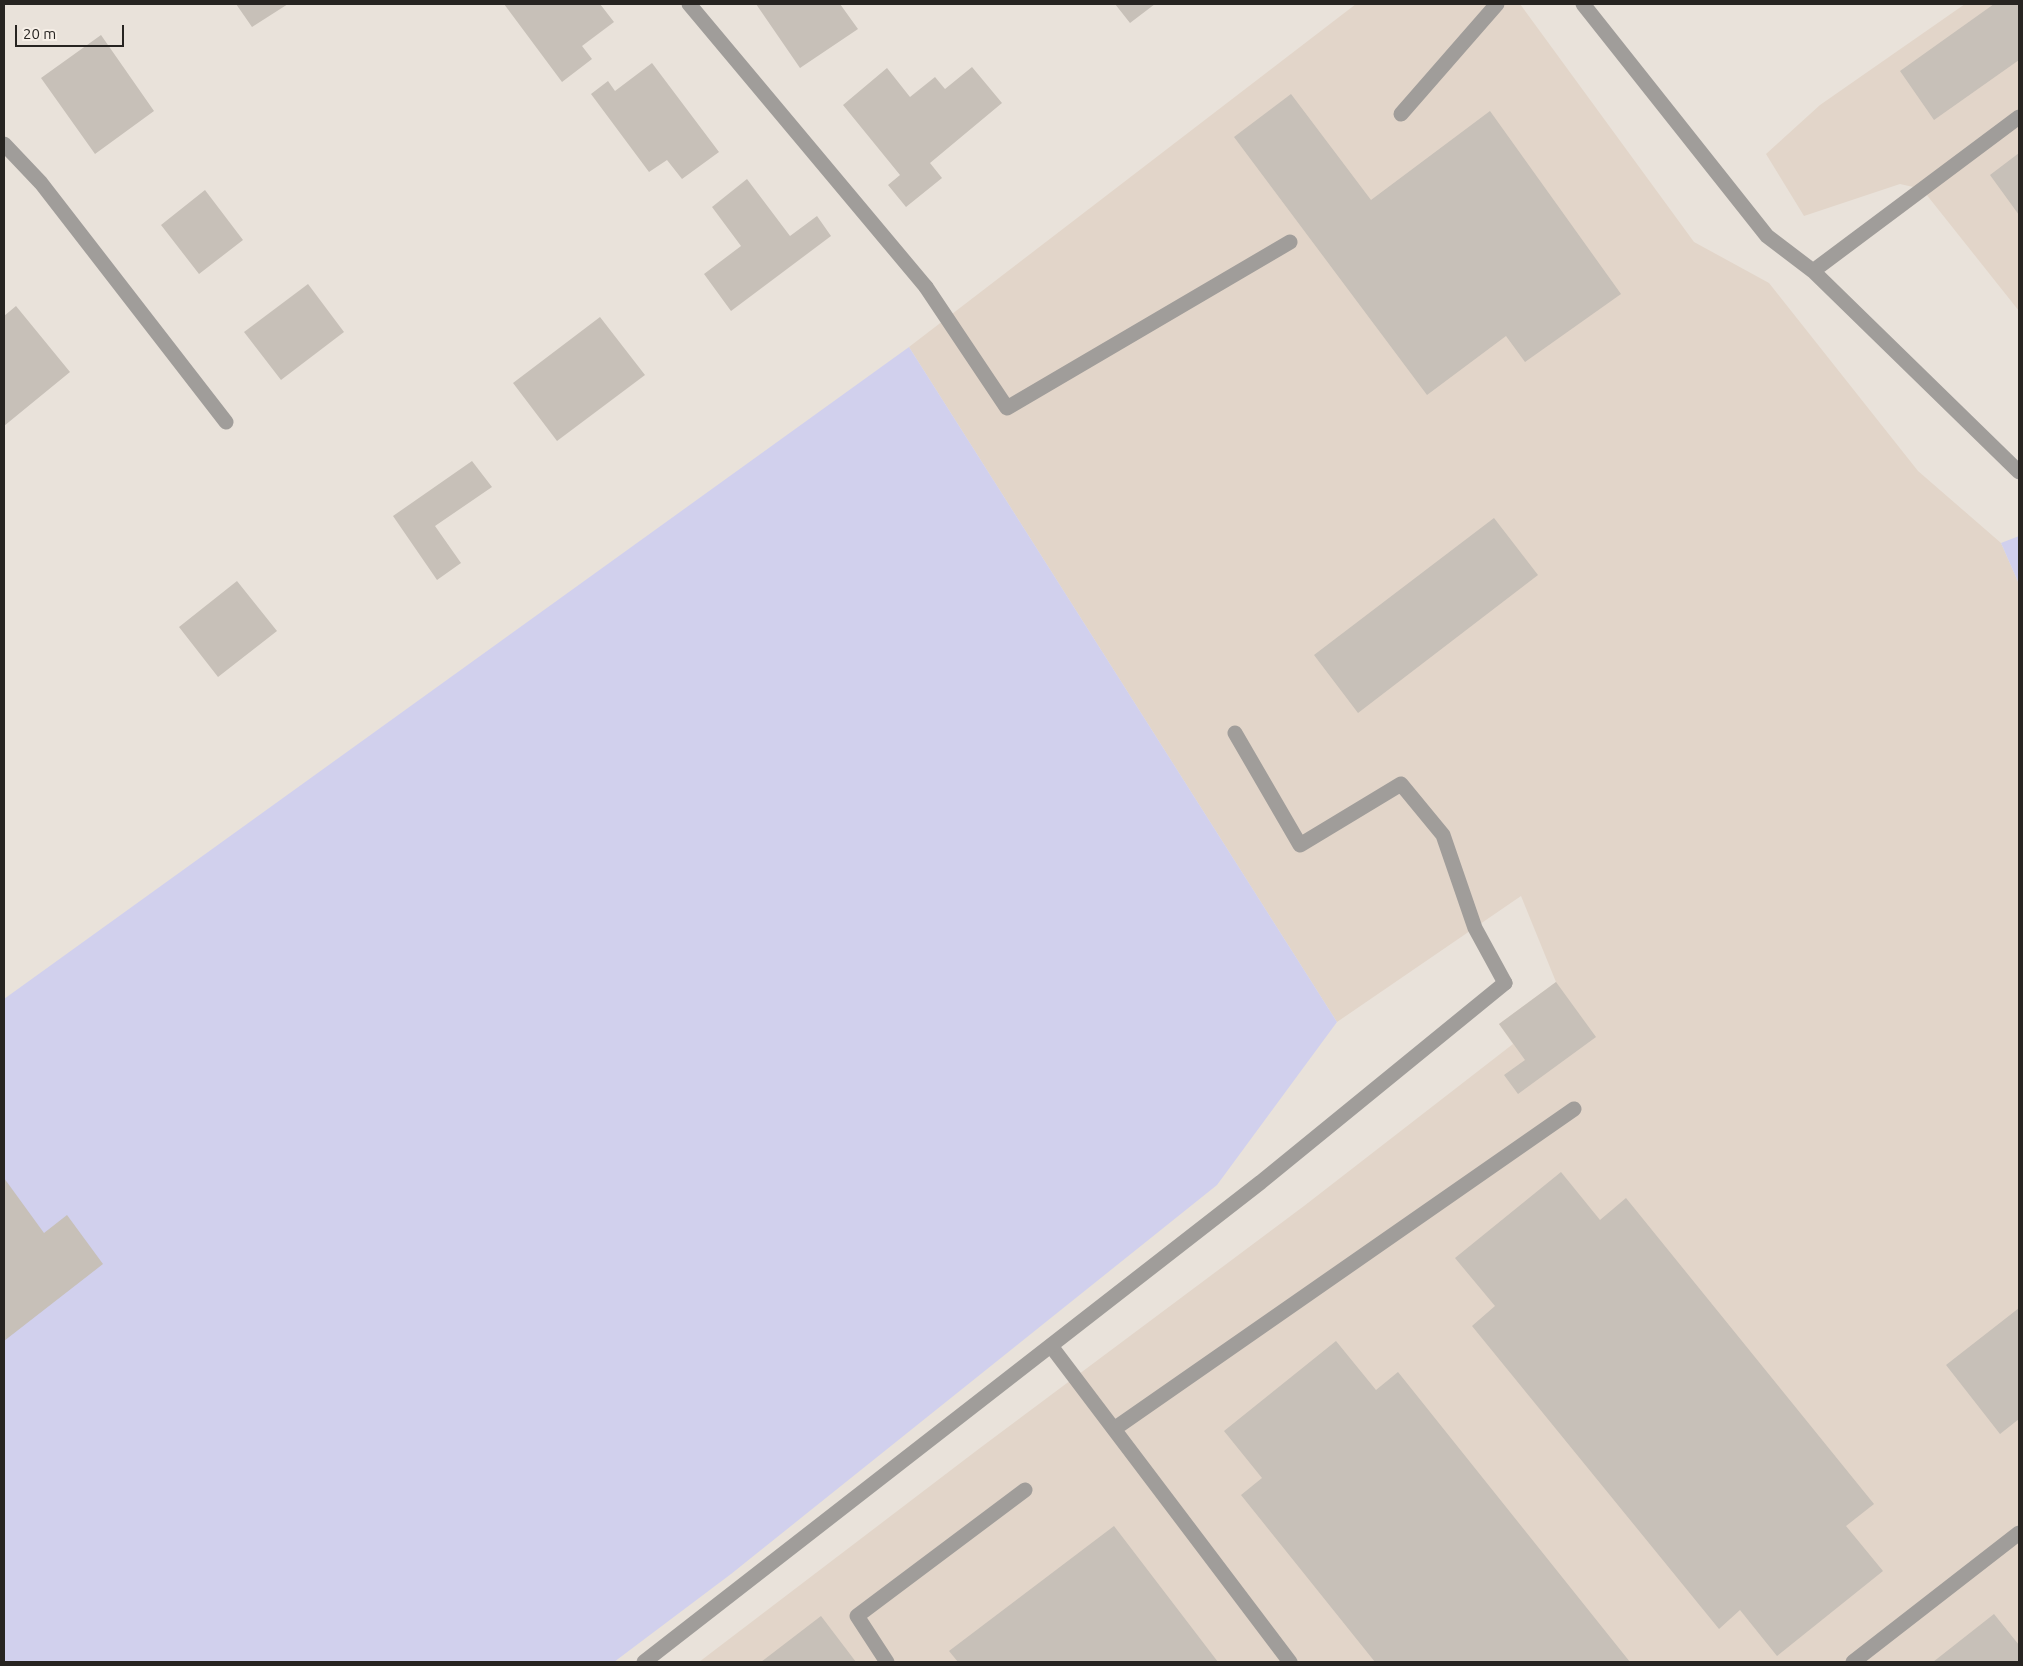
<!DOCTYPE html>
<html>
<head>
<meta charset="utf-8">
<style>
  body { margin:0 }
  #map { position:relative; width:2023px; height:1666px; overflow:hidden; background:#e9e2da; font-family:Ubuntu,sans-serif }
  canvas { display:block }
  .frame { position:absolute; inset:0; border:5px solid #272421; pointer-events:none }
  .scale { position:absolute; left:15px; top:25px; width:109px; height:22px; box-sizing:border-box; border:2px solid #272421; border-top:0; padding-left:6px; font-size:15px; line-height:18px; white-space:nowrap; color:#272421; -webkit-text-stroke:4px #f6efe7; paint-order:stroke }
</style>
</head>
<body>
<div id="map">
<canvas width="2023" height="1666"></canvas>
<div class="frame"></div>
<div class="scale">20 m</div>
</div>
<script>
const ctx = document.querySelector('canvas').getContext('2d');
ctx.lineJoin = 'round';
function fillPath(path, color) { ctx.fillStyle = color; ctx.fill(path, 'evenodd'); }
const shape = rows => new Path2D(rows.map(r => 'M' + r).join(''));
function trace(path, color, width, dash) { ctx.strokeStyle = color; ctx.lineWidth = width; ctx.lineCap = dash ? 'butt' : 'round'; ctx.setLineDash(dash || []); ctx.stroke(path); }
const built = shape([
  [1356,4,1520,4,1694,242,1769,283,1918,471,2001,543,2019,584,2019,1662,699,1662,980,1448,1304,1206,1513,1044,1499,1024,1556,982,1521,896,1337,1022,909,347],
  [1965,4,2019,4,2019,311,1922,189,1900,184,1804,216,1766,154,1820,105]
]);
const green = shape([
  [909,347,1337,1022,1217,1185,731,1574,614,1662,4,1662,4,999],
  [2019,536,2019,584,2001,543]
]);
const building = shape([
  [236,4,288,4,252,27],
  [504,4,600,4,614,22,582,46,592,59,562,82],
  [756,4,840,4,858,29,800,68],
  [1115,4,1155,4,1130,23],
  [1994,4,2019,4,2019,60,1934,120,1900,71],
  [101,35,154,111,95,154,41,78],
  [652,63,719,152,682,179,667,160,649,172,591,94,608,81,615,91],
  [972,67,1002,103,930,163,942,178,906,207,888,185,900,175,843,105,887,68,910,97,935,77,945,89],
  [1291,94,1371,200,1490,111,1621,294,1525,362,1506,336,1427,395,1234,137],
  [2019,153,2019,215,1990,175],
  [747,179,790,236,817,216,831,236,731,311,704,274,741,246,712,207],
  [205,190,243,240,199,274,161,225],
  [308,284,344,332,281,380,244,332],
  [16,306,70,372,4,426,4,316],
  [600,317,645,375,557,441,513,383],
  [472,461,492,487,435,526,461,563,437,580,393,516],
  [1494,518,1538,575,1358,713,1314,655],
  [237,581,277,631,218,677,179,627],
  [1556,982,1596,1037,1518,1094,1504,1075,1525,1060,1499,1024],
  [1561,1172,1600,1220,1626,1198,1874,1504,1846,1526,1883,1571,1777,1656,1740,1610,1719,1629,1472,1326,1495,1306,1455,1258],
  [4,1178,44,1233,67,1215,103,1264,4,1341],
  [2019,1308,2019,1419,2000,1434,1946,1365],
  [1336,1341,1376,1390,1398,1372,1630,1662,1375,1662,1241,1495,1262,1478,1224,1431],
  [1114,1526,1218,1662,958,1662,949,1651],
  [1994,1614,2019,1645,2019,1662,1933,1662],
  [821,1616,856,1662,761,1662]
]);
const lane = shape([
  [1583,4,1767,236,1813,271,2019,117],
  [1401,114,1497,4],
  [4,144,41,183,226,422],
  [1813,271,2019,472],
  [926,287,1007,408,1290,242],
  [1235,733,1300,845,1401,784,1443,835,1475,928,1505,983],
  [1051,1346,1290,1662],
  [1114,1429,1574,1109],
  [887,1662,857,1616,1025,1490],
  [1853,1662,2019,1533]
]);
const street = shape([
  [689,4,926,287],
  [644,1662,1261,1182,1505,983]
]);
fillPath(built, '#e2d5c9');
fillPath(green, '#d1d0ed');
fillPath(building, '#c7c0b8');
trace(lane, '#a09d9a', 15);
trace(street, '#a09d9a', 15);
</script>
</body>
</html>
